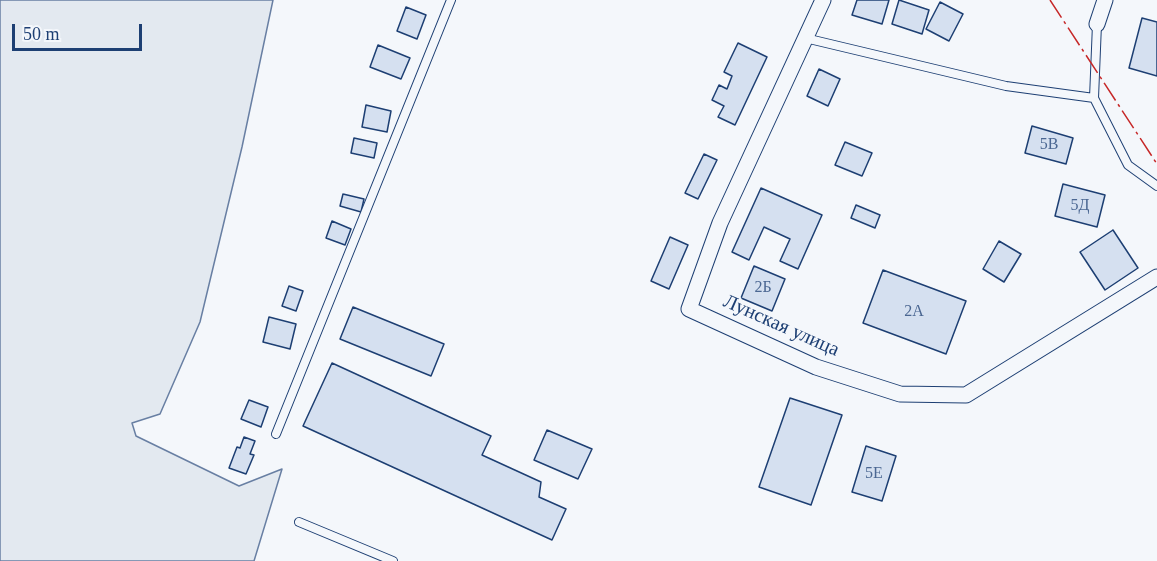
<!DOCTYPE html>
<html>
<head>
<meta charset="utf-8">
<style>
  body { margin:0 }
  #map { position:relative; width:1157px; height:561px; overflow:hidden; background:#f4f7fb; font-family:Georgia,serif }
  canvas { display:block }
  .scale { position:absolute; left:12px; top:24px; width:130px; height:27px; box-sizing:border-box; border:3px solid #1d3f73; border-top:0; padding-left:8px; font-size:18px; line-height:21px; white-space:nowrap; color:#1d3f73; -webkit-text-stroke:4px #f4f7fb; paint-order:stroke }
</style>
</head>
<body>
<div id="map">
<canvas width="1157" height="561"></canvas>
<div class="scale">50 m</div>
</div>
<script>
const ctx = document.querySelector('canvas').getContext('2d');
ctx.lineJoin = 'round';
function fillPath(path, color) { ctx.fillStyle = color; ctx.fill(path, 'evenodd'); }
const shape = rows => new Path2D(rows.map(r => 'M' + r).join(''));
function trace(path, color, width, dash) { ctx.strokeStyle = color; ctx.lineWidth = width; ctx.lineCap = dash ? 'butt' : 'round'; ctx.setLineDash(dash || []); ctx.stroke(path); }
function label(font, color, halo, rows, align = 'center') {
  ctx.font = font + ' Georgia,serif'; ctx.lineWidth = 4.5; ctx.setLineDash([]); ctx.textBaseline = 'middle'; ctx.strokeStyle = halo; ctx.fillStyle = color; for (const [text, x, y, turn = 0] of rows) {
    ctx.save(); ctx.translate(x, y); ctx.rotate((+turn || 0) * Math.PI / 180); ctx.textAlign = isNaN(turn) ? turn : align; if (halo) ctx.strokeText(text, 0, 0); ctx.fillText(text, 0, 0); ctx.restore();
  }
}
const green = shape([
  [0,0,273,0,242,147,200,322,160,414,132,423,136,436,239,486,282,469,254,561,0,561,0,0]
]);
const building = shape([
  [857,0,889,0,882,24,852,15,857,0],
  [899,0,929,10,922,34,892,24,899,0],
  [940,2,963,14,949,41,926,29,940,2],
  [406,7,426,15,417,39,397,31,406,7],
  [1142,18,1157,22,1157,76,1129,68,1142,18],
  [738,43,767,57,735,125,718,117,724,106,712,100,719,85,727,89,732,76,724,72,738,43],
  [378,45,410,58,401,79,370,67,378,45],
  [819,69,840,79,828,106,807,96,819,69],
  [366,105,391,111,387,132,362,127,366,105],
  [1032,126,1073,138,1066,164,1025,153,1032,126],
  [354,138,377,143,374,158,351,153,354,138],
  [845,142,872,153,862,176,835,165,845,142],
  [704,154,717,160,698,199,685,193,704,154],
  [1063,184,1105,195,1097,227,1055,216,1063,184],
  [761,188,822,215,798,269,780,261,790,239,764,227,749,260,732,252,761,188],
  [343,194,364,199,361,212,340,206,343,194],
  [856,205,880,215,875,228,851,218,856,205],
  [332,221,351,229,345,245,326,238,332,221],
  [1113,230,1138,268,1105,290,1080,252,1113,230],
  [670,237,688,245,669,289,651,281,670,237],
  [999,241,1021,254,1004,282,983,269,999,241],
  [754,266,785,279,772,311,741,298,754,266],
  [883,270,966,301,946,354,863,323,883,270],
  [289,286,303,291,296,311,282,306,289,286],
  [353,307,444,344,431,376,340,339,353,307],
  [269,317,296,324,290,349,263,342,269,317],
  [332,363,491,436,482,455,541,482,539,497,566,509,552,540,303,426,332,363],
  [790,398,842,415,811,505,759,487,790,398],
  [249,400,268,407,261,427,241,419,249,400],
  [547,430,592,449,578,479,534,460,547,430],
  [244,437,255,441,250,454,254,455,246,474,229,468,237,447,240,448,244,437],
  [866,446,896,456,882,501,852,492,866,446]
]);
const service = shape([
  [1097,24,1094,98,1128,165,1157,186],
  [805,38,1006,86,1094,98],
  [276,434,451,0],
  [299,522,393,561]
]);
const minor = shape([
  [823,0,720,223,689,309,816,367,900,394,966,395,1157,277],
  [1097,24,1105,0]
]);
const power = shape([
  [1050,0,1157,164]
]);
const numberNames = [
  ["5В",1049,145],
  ["5Д",1080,206],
  ["2Б",763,288],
  ["2А",914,312],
  ["5Е",874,474]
];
const streetNames = [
  ["Лунская улица",781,326,24]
];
fillPath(green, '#e3e9f0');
trace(green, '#687fa3', 1.5);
fillPath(building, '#d5e0f0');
trace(building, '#1d3f73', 1.5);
trace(service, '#1d3f73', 10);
trace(minor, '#1d3f73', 17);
trace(service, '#f4f7fb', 8);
trace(minor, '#f4f7fb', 15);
trace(power, '#c62828', 1.5, [21, 4.5, 3, 4.5]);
label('16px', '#4b6792', null, numberNames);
label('20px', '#1d3f73', '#f4f7fb', streetNames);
</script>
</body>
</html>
